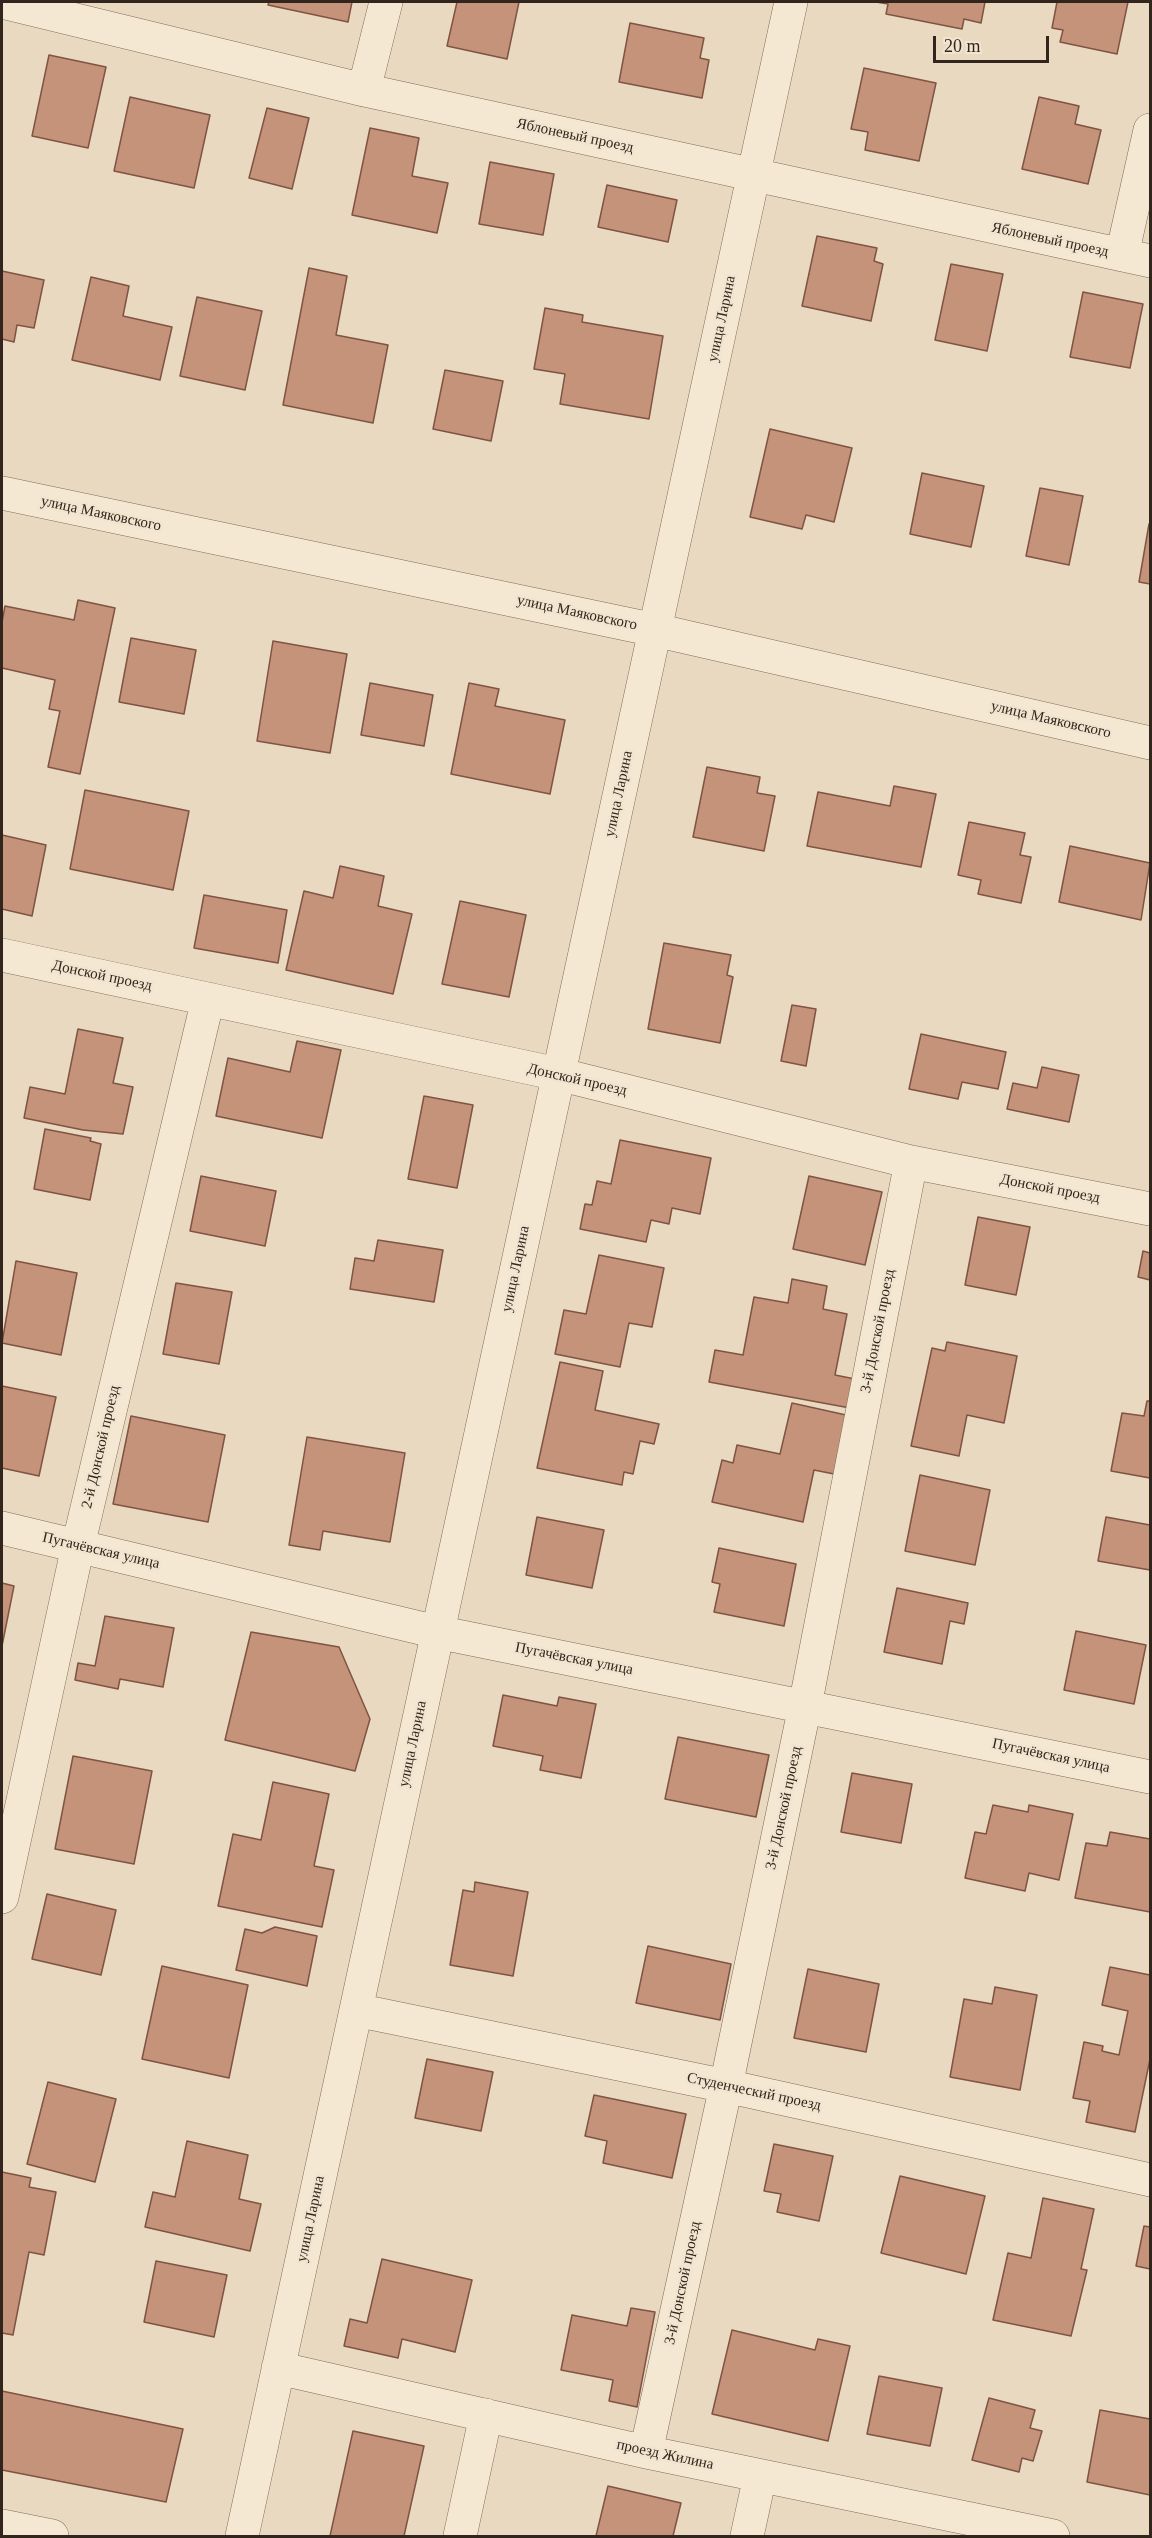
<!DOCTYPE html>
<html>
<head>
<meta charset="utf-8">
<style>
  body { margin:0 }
  #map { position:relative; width:1152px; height:2538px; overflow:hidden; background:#ead9c1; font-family:Georgia,serif }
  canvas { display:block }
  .frame { position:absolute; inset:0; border:3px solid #32251d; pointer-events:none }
  .scale { position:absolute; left:933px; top:36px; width:116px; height:27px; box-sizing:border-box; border:3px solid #32251d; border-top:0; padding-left:8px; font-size:18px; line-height:21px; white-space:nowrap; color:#32251d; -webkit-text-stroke:4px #f2e5d0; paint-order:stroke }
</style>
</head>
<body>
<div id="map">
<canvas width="1152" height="2538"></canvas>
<div class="frame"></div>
<div class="scale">20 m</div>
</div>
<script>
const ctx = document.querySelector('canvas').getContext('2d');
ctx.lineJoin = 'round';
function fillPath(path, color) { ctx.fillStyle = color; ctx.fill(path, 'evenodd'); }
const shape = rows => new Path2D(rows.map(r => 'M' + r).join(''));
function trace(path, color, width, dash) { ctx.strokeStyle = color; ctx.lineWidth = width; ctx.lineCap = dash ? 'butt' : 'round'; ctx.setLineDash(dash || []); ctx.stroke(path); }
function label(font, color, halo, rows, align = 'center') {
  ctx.font = font + ' Georgia,serif'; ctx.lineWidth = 5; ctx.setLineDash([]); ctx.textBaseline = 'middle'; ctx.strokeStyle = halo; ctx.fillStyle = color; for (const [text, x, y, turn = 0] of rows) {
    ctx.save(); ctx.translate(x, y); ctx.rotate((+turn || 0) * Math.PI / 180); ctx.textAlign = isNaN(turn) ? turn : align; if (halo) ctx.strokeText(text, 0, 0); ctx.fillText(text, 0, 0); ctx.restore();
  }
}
const building = shape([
  [269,2,352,2,348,22,268,5,269,2],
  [457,2,519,2,507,59,447,46,457,2],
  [876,2,985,2,981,23,964,19,962,29,886,14,888,4,876,2],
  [1057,2,1128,2,1117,54,1060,42,1063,30,1052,28,1057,2],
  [630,23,704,38,700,58,709,60,702,98,619,82,630,23],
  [49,55,106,67,88,148,32,136,49,55],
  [864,68,936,83,919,161,865,150,868,132,851,129,864,68],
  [130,97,210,115,194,188,114,171,130,97],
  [1039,97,1079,106,1075,124,1101,130,1088,184,1022,169,1039,97],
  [267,108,309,118,292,189,249,178,267,108],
  [370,128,419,138,412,176,448,183,437,233,352,215,370,128],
  [490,162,554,174,543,235,479,224,490,162],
  [607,185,677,200,668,242,598,227,607,185],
  [817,236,877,248,874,261,883,264,871,321,802,306,817,236],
  [951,264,1003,274,987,351,935,340,951,264],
  [309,268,347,276,336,335,388,345,373,423,283,405,309,268],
  [2,271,44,280,34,328,17,325,14,342,2,339,2,271],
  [91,277,129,286,123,316,172,327,160,380,72,360,91,277],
  [1083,292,1143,304,1130,368,1070,357,1083,292],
  [197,297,262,311,245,390,180,376,197,297],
  [545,308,583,315,582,322,663,336,649,419,560,404,565,374,534,369,545,308],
  [445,370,503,381,491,441,433,429,445,370],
  [770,429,852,448,834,522,806,515,802,529,750,517,770,429],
  [922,473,984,486,971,547,910,534,922,473],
  [1040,488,1083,496,1069,565,1026,556,1040,488],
  [1149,524,1150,524,1150,584,1139,582,1149,524],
  [78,600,115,608,80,774,48,767,60,711,49,709,55,680,2,668,2,622,5,606,74,620,78,600],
  [131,638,196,650,184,714,119,702,131,638],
  [273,641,347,654,330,753,257,741,273,641],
  [370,683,433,695,424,746,361,735,370,683],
  [469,683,499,689,495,706,565,720,550,794,451,774,469,683],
  [707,767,760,777,757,793,775,796,764,851,693,837,707,767],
  [894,786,936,794,921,867,807,846,818,792,890,806,894,786],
  [85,790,189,811,173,890,70,869,85,790],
  [969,822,1025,833,1020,855,1031,857,1021,903,978,894,981,880,958,875,969,822],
  [2,835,46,845,32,916,2,909,2,835],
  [1070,846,1150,863,1141,920,1059,902,1070,846],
  [340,866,384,876,378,906,412,914,393,994,286,970,304,891,333,898,340,866],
  [204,895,287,910,278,963,194,948,204,895],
  [460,901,526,915,509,997,442,984,460,901],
  [664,943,731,955,727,975,733,977,720,1043,648,1029,664,943],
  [792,1005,816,1009,806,1066,781,1061,792,1005],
  [78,1029,123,1038,113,1083,133,1087,123,1134,83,1130,24,1118,30,1087,65,1094,78,1029],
  [921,1034,1006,1052,998,1089,962,1082,958,1099,909,1089,921,1034],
  [297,1041,341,1050,322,1138,216,1116,228,1058,290,1072,297,1041],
  [1042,1067,1079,1075,1069,1122,1007,1109,1013,1083,1037,1088,1042,1067],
  [424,1096,473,1105,457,1188,408,1179,424,1096],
  [45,1129,91,1138,90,1141,101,1144,90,1200,34,1189,45,1129],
  [620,1140,711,1158,700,1214,672,1208,669,1224,651,1220,646,1242,580,1229,585,1204,592,1205,597,1181,611,1184,620,1140],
  [201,1176,276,1191,265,1246,190,1231,201,1176],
  [809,1176,882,1192,865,1265,793,1249,809,1176],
  [978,1217,1030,1227,1016,1295,965,1285,978,1217],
  [378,1240,443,1250,434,1302,350,1289,355,1258,374,1261,378,1240],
  [1143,1251,1150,1253,1150,1280,1138,1277,1143,1251],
  [599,1255,664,1268,652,1327,629,1323,620,1367,555,1354,564,1310,586,1314,599,1255],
  [16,1261,77,1273,61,1355,2,1343,16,1261],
  [792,1279,827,1286,823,1309,847,1314,835,1375,855,1379,850,1408,709,1382,715,1350,743,1355,754,1297,788,1303,792,1279],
  [176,1283,232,1292,219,1364,163,1354,176,1283],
  [947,1342,1017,1356,1004,1423,967,1415,959,1456,911,1446,932,1348,945,1351,947,1342],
  [560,1362,603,1371,595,1410,659,1424,654,1444,640,1441,633,1474,624,1472,622,1485,537,1468,560,1362],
  [2,1386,56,1397,39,1476,2,1468,2,1386],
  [1147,1401,1150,1401,1150,1478,1111,1471,1122,1413,1144,1416,1147,1401],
  [792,1403,846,1415,834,1474,814,1470,803,1522,712,1502,722,1460,733,1463,737,1445,780,1454,792,1403],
  [131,1416,225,1435,208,1522,113,1504,131,1416],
  [307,1437,405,1453,390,1542,323,1531,320,1550,289,1545,307,1437],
  [920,1475,990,1490,975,1565,905,1551,920,1475],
  [537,1517,604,1530,592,1588,526,1575,537,1517],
  [1106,1517,1150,1525,1150,1570,1098,1561,1106,1517],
  [719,1548,796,1564,784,1626,714,1612,720,1584,712,1582,719,1548],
  [2,1583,14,1586,2,1646,2,1583],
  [897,1588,968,1603,964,1624,950,1621,942,1664,884,1652,897,1588],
  [105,1616,174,1628,163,1687,120,1679,118,1689,75,1680,78,1663,95,1666,105,1616],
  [1076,1631,1146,1645,1134,1704,1064,1690,1076,1631],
  [251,1632,339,1647,370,1719,355,1771,225,1740,251,1632],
  [503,1695,557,1706,559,1697,596,1704,581,1778,540,1770,543,1756,493,1746,503,1695],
  [678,1737,769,1755,756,1817,665,1799,678,1737],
  [73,1756,152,1771,134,1864,55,1849,73,1756],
  [852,1773,912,1784,901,1843,841,1832,852,1773],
  [273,1782,329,1794,314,1866,334,1870,322,1927,218,1906,233,1834,261,1840,273,1782],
  [993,1805,1028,1812,1029,1805,1073,1814,1059,1880,1029,1873,1025,1891,965,1878,975,1832,986,1834,993,1805],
  [1110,1832,1150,1839,1150,1912,1075,1898,1086,1843,1107,1846,1110,1832],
  [475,1882,528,1892,513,1976,450,1965,463,1890,474,1892,475,1882],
  [47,1894,116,1910,101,1975,32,1959,47,1894],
  [275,1927,317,1936,307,1986,236,1970,245,1929,262,1933,275,1927],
  [648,1946,731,1964,720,2020,636,2003,648,1946],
  [162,1966,248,1985,229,2078,142,2059,162,1966],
  [1110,1967,1150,1975,1150,2059,1135,2132,1086,2122,1090,2101,1073,2098,1084,2042,1103,2046,1102,2051,1119,2055,1128,2011,1102,2005,1110,1967],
  [808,1969,879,1984,866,2052,794,2038,808,1969],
  [995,1987,1037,1995,1020,2090,950,2077,964,1999,992,2004,995,1987],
  [427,2059,493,2072,481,2131,415,2118,427,2059],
  [48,2082,116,2099,95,2182,27,2164,48,2082],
  [594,2095,686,2114,672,2178,603,2163,607,2141,585,2136,594,2095],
  [187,2141,248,2155,239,2199,261,2204,250,2251,145,2227,153,2192,175,2197,187,2141],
  [774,2144,833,2156,819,2221,777,2212,781,2194,764,2191,774,2144],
  [2,2172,31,2178,29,2187,56,2192,44,2255,29,2252,13,2335,2,2333,2,2172],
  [900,2176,985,2196,966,2274,881,2253,900,2176],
  [1043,2198,1094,2209,1081,2269,1087,2270,1071,2336,993,2320,1008,2253,1031,2258,1043,2198],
  [1144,2226,1150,2227,1150,2269,1136,2266,1144,2226],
  [382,2259,472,2280,455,2352,402,2339,398,2358,344,2346,350,2319,367,2323,382,2259],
  [156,2261,227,2275,214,2337,144,2322,156,2261],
  [631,2308,655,2312,637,2407,609,2401,613,2380,561,2370,572,2315,627,2326,631,2308],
  [732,2330,815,2350,818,2339,850,2346,828,2441,712,2414,732,2330],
  [879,2376,942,2388,930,2446,867,2434,879,2376],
  [2,2391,183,2429,166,2502,2,2470,2,2391],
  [989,2398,1035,2410,1030,2428,1042,2431,1033,2461,1022,2458,1019,2472,972,2460,989,2398],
  [1100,2410,1150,2419,1150,2495,1087,2482,1100,2410],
  [353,2431,424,2446,404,2536,330,2536,353,2431],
  [608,2486,681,2503,673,2536,596,2536,608,2486]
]);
const minor = shape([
  [2,2,364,90,1150,261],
  [364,90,386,2],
  [1122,255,1150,130],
  [2,493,655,630,1150,743],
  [2,955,558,1074,911,1162,1150,1209],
  [2,1528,437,1632,1150,1777],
  [2,1897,78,1546,208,999],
  [356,2010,726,2086,1150,2180],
  [278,2368,646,2452,1053,2536],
  [646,2452,726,2086,805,1706,911,1162],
  [2,2526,52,2536],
  [242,2536,791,2],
  [460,2536,486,2415],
  [747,2536,760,2476]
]);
const streetNames = [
  ["Яблоневый проезд",575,136,12],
  ["Яблоневый проезд",1050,240,12],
  ["улица Ларина",722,319,-78],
  ["улица Маяковского",101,514,12],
  ["улица Маяковского",577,613,12],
  ["улица Маяковского",1051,720,13],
  ["улица Ларина",619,794,-78],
  ["Донской проезд",102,976,12],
  ["Донской проезд",577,1080,13],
  ["Донской проезд",1050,1189,11],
  ["улица Ларина",516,1269,-78],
  ["3-й Донской проезд",878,1331,-79],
  ["2-й Донской проезд",101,1447,-77],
  ["Пугачёвская улица",101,1551,13],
  ["Пугачёвская улица",574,1659,11],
  ["улица Ларина",413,1744,-78],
  ["Пугачёвская улица",1051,1756,12],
  ["3-й Донской проезд",784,1808,-78],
  ["Студенческий проезд",754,2092,12],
  ["улица Ларина",311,2219,-78],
  ["3-й Донской проезд",683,2283,-78],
  ["проезд Жилина",665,2455,12]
];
fillPath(building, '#c5927a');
trace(building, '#7f5442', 1.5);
trace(minor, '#816b5a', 34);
trace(minor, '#f5e8d3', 33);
label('15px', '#32251d', '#f2e5d0', streetNames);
</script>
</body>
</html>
